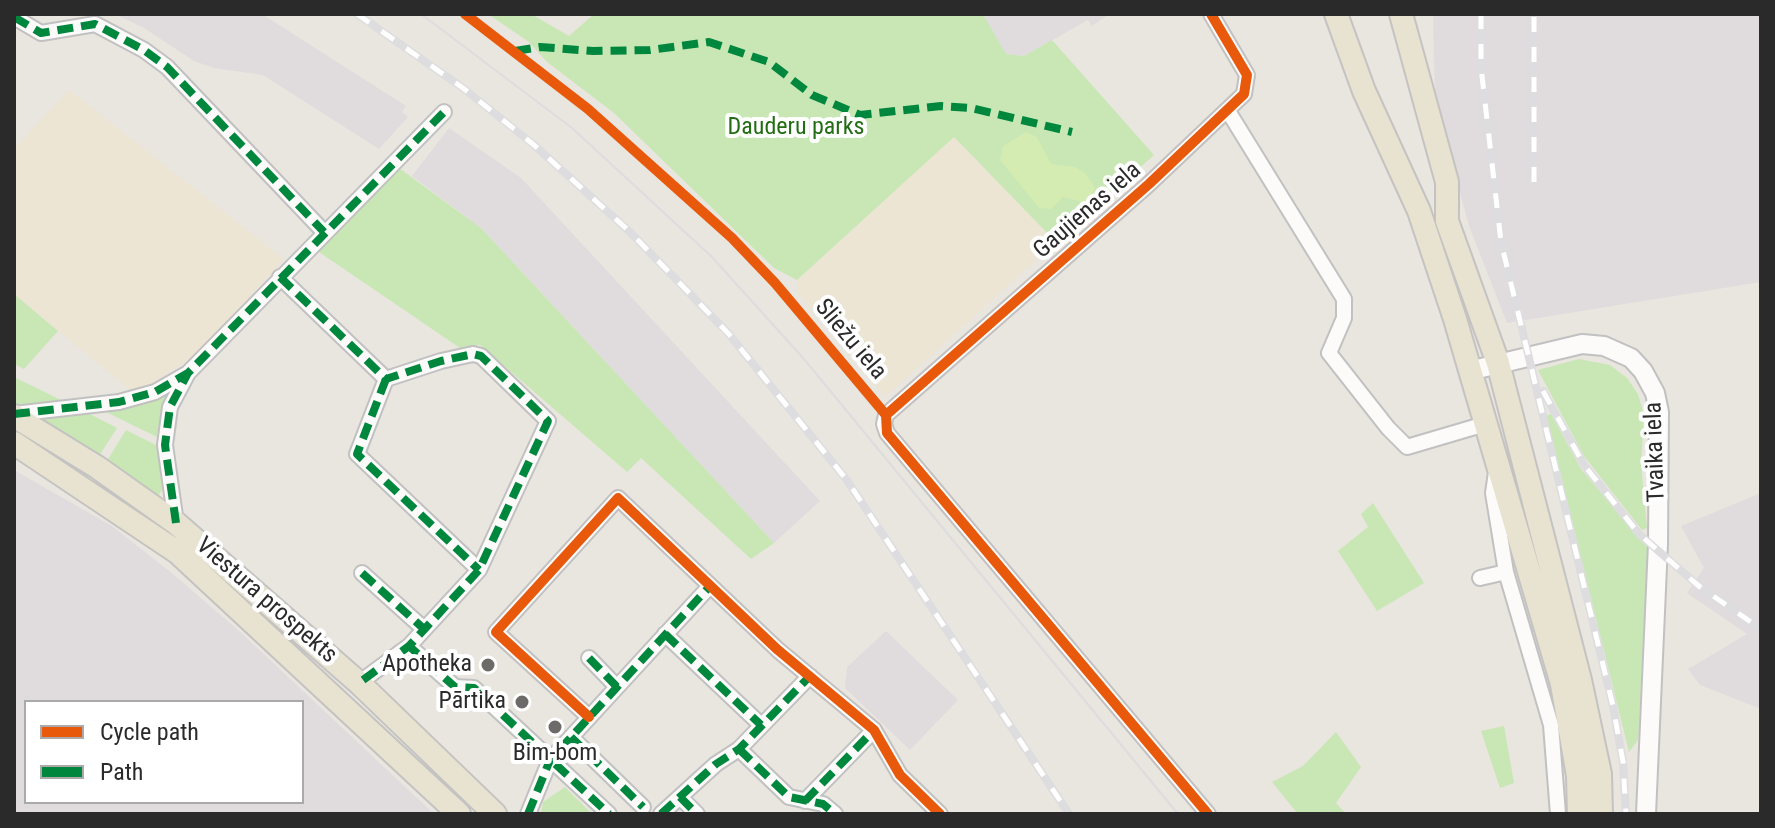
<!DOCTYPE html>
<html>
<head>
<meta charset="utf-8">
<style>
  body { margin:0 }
  #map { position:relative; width:1775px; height:828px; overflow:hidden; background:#e9e5df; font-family:"Roboto Condensed",sans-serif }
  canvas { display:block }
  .frame { position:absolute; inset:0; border:16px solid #2a2a2a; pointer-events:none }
  .legend { position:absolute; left:24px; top:700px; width:280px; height:104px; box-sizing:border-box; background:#fff; border:2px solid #aaa; margin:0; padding:10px 14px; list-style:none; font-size:24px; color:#2a2a2a }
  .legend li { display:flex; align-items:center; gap:16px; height:40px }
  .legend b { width:40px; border:2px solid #aaa }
</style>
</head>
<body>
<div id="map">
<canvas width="1775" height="828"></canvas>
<div class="frame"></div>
<ul class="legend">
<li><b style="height:10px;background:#e8590c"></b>Cycle path</li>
<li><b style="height:10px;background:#00873e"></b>Path</li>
</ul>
</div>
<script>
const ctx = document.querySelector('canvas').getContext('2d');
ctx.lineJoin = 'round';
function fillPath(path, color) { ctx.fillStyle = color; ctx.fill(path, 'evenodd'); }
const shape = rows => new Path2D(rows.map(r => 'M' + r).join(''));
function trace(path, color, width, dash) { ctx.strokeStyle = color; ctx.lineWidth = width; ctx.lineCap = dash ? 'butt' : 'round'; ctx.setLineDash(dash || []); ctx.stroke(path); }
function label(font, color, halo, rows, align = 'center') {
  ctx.font = font + ' "Roboto Condensed",sans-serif'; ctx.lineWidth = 8; ctx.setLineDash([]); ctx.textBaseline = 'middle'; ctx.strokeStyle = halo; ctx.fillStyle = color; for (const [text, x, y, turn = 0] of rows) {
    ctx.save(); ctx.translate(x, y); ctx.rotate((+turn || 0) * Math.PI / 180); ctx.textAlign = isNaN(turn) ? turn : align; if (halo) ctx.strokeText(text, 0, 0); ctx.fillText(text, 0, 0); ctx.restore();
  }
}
const industrial = shape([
  [115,14,262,14,406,106,402,112,408,117,379,149,263,75,214,68,194,61,144,28],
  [983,14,1109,14,1092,26,1088,20,1024,56,1005,54],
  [1433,14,1761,14,1761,282,1507,323,1469,226,1435,101],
  [449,128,521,178,820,501,774,543,481,228,412,176],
  [14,470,112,526,174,575,238,630,434,814,14,814],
  [302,702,302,802,26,802,26,702],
  [1761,493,1761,709,1700,685,1688,669,1747,634,1687,593,1704,568,1681,526],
  [886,631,958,700,910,750,845,688,847,667]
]);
const education = shape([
  [69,90,284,259,192,358,145,387,130,390,14,294,14,149],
  [954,137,1056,242,885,397,797,292,797,280]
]);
const green = shape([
  [488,14,531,14,569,36,594,14,983,14,1006,54,1024,56,1052,40,1154,155,1056,242,954,137,797,280,774,268,614,113,547,62,529,42],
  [399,168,481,228,774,543,751,559,641,458,627,472,480,345,460,348,316,250],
  [14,294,58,331,24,369,14,364],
  [1579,359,1610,365,1627,378,1638,394,1644,415,1641,464,1647,528,1642,530,1584,456,1538,370],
  [14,377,65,402,14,407],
  [174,386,161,410,157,437,100,409],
  [88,413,117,428,99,456,41,419],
  [1551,414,1581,469,1648,548,1638,740,1629,752,1546,416],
  [126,430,158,446,163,489,158,496,107,461],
  [1373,503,1424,583,1377,611,1338,551,1368,527,1361,514],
  [1504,726,1514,783,1500,788,1481,731],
  [1336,732,1361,767,1336,803,1346,814,1298,814,1272,782,1303,766],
  [565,787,592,814,541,814,543,802]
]);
const pitch = shape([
  [1026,132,1037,137,1051,164,1075,167,1085,173,1095,187,1091,199,1083,202,1063,197,1051,209,1039,208,1000,160,1003,146]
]);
const minor = shape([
  [14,17,41,33,95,24,144,50,167,67,324,232],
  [1228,111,1344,299,1344,318,1329,353,1388,428,1407,447,1485,424],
  [280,277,386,379,441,361,473,354,481,356,548,421,479,570,409,646,359,683],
  [386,379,357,454,479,570],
  [14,414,119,402,155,392,188,373],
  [1496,472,1493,493,1506,572,1551,725,1558,814],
  [176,523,165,445,170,407,188,373,444,112],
  [362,573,424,629],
  [1480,578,1506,572],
  [665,634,761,725],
  [409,646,455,687,474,688,609,814],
  [589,658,617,687],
  [589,717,496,632,618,498,778,650,874,730,900,775,940,814],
  [571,737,643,807],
  [739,749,789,797,823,804,835,814],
  [680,797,697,814],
  [805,801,874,730],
  [528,814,550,760,710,586],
  [661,814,716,764,739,749,810,676],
  [1208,814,887,433,884,424,886,415,1149,184,1244,94,1247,75,1211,14]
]);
const tertiary = shape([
  [1469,371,1582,344,1604,346,1631,358,1643,371,1655,393,1659,412,1658,544,1646,814]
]);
const primary = shape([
  [1336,14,1364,91,1419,211,1455,319,1562,684,1578,776,1579,814],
  [1401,14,1447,182,1447,221,1498,363,1580,680,1600,774,1601,814],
  [14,416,97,467,176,523,359,683,495,814],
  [14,443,177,552,459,814]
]);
const tram = shape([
  [421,14,572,128,711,256,804,359,1178,814]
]);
const rail = shape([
  [357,14,463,88,534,145,630,232,728,333,846,479,1069,814],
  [1481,14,1481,67,1501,242,1613,706,1623,762,1626,814],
  [1534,182,1534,14],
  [1543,391,1584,465,1639,534,1700,587,1761,629]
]);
const quiet = shape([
  [14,17,41,33,95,24,144,50,167,67,324,232],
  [515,51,540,47,593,51,650,50,709,42,769,62,812,95,860,115,941,106,971,108,1072,132],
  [280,277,386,379,441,361,473,354,481,356,548,421,479,570,409,646,359,683],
  [386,379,357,454,479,570],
  [14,414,119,402,155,392,188,373],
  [176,523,165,445,170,407,188,373,444,112],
  [362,573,424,629],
  [665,634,761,725],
  [409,646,455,687,474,688,609,814],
  [589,658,617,687],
  [571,737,643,807],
  [739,749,789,797,823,804,835,814],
  [680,797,697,814],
  [805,801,874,730],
  [528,814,550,760,710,586],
  [661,814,716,764,739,749,810,676]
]);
const cycleway = shape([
  [465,14,588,109,732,238,775,283,886,415,887,433,1208,814],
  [886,415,1149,184,1244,94,1247,75,1211,14],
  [589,717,496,632,618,498,778,650,874,730,900,775,940,814]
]);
const markers = [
  [488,665,8,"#6d6b69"],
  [522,702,8,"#6d6b69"],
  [555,727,8,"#6d6b69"]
];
const parkNames = [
  ["Dauderu parks",796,128]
];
const streetNames = [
  ["Gaujienas iela",1088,211,-41],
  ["Sliežu iela",850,340,50],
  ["Tvaika iela",1656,452,-92],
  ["Viestura prospekts",266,601,41]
];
const poiNames = [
  ["Apotheka",472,665],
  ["Pārtika",506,702],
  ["Bim-bom",555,754,"center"]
];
fillPath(industrial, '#e0dcde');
fillPath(education, '#ede5d3');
fillPath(green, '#c8e7b5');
fillPath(pitch, '#d4ecb2');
trace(minor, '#c2c1c1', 18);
trace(tertiary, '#c2c1c1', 22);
trace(primary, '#c4c3c1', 26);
trace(minor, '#fcfbfa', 14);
trace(tertiary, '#fcfbfa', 18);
trace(primary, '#e8e3d1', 22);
trace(tram, '#dddddf', 2);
trace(rail, '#dddddf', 8);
trace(rail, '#fff', 5, [15]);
trace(quiet, '#00873e', 8, [16, 8]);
trace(cycleway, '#e8590c', 10);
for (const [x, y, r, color] of markers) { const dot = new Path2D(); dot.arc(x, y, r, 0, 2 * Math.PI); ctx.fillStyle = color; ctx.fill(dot); trace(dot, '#fff', 3); }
label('24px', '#236d14', '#fff', parkNames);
label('24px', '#2a2a2a', '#fff', streetNames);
label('24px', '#2a2a2a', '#fff', poiNames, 'right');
</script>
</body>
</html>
